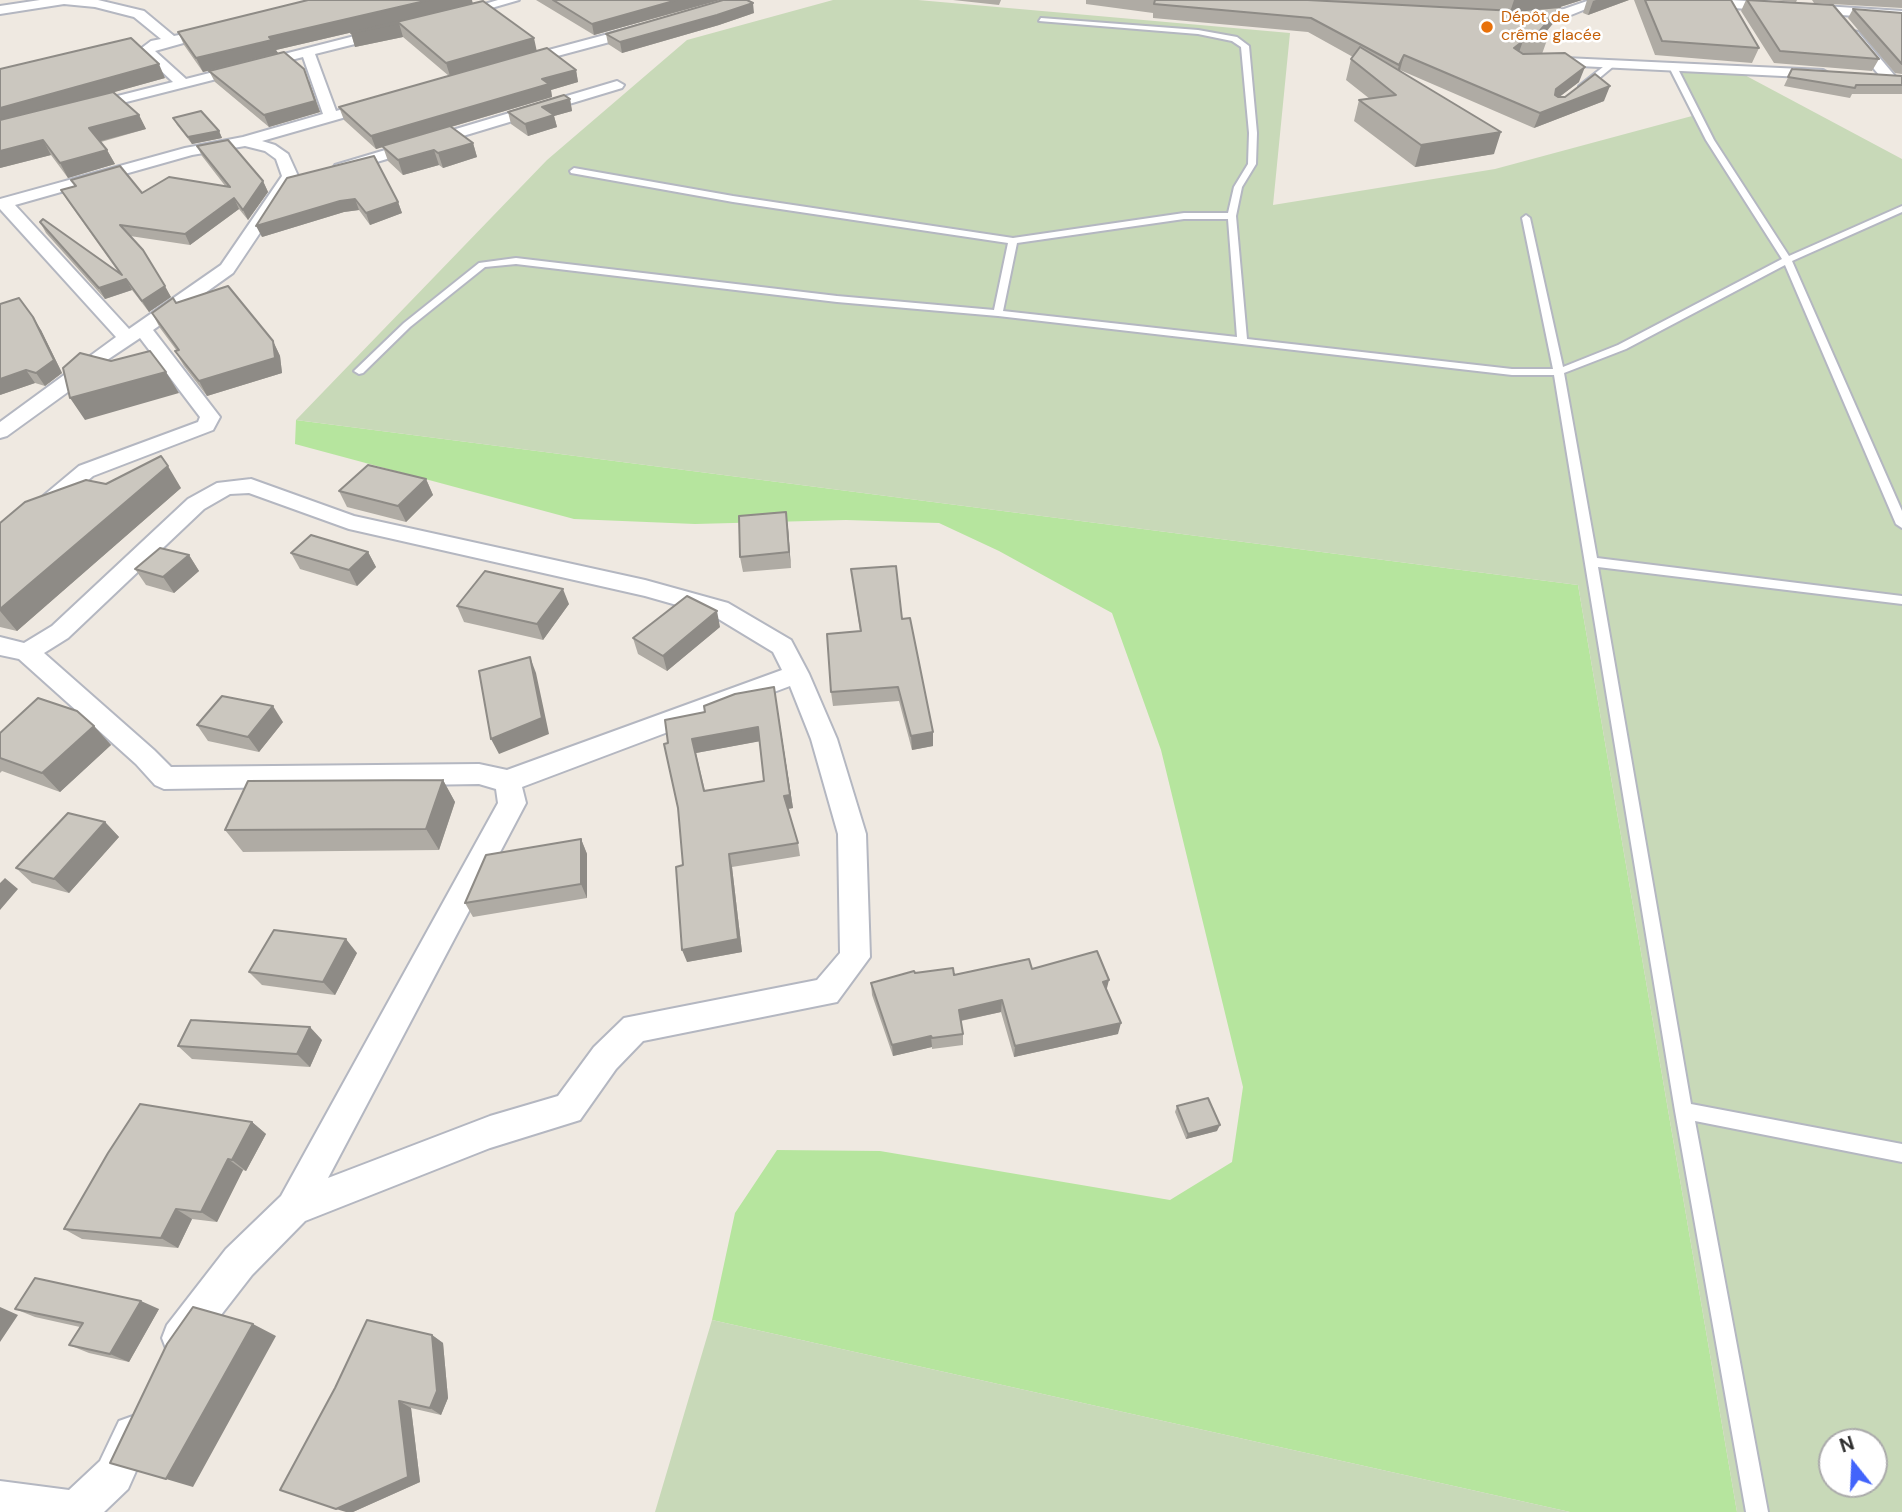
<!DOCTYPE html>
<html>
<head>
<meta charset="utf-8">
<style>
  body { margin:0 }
  #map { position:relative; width:1902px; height:1512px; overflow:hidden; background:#efe9e1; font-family:"DM Sans",sans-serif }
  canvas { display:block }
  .north { position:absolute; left:1818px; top:1428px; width:70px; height:70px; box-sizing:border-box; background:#fff; border:2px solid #ababab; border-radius:50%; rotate:342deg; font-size:19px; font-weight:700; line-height:28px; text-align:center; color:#2e2e2e }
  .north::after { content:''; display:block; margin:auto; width:24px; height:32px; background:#4264fb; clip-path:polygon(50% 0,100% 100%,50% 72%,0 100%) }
</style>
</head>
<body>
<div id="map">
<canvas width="1902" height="1512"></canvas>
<div class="north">N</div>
</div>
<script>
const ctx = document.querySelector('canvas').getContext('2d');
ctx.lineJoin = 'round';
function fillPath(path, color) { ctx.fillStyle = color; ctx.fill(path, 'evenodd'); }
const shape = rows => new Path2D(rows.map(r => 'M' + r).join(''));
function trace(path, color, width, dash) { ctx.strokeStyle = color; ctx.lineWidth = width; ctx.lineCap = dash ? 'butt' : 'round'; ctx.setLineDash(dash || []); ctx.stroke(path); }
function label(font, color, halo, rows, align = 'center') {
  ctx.font = font + ' "DM Sans",sans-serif'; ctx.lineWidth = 5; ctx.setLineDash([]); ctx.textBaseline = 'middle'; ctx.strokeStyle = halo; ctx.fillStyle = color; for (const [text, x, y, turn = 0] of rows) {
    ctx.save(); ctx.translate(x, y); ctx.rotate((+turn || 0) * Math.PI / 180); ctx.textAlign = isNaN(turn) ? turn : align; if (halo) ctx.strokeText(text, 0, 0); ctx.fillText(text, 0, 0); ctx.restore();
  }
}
const green = shape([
  [296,420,1578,585,1737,1512,1570,1512,712,1320,735,1213,777,1150,880,1151,1170,1200,1232,1162,1243,1087,1161,750,1112,613,999,551,939,523,846,520,695,524,574,519,295,444]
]);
const cemetery = shape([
  [833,0,918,0,1290,33,1273,205,1495,169,1692,116,1669,69,1739,72,1902,159,1902,1512,1737,1512,1578,585,296,420,547,160,687,40],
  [1832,1442,1874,1442,1874,1484,1832,1484],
  [712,1320,1570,1512,655,1512]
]);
const lane = shape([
  [1041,18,1198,30,1237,37,1249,46,1257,133,1256,164,1242,187,1236,216,1247,339,1512,369,1553,369,1522,218,1526,215,1530,218,1563,367,1618,345,1782,259,1706,140,1669,67,1673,65,1677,67,1714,140,1789,256,1902,206,1902,212,1792,261,1902,511,1902,528,1896,524,1785,265,1626,349,1564,373,1597,558,1902,596,1902,604,1598,567,1691,1104,1902,1144,1902,1162,1695,1121,1768,1512,1746,1512,1675,1111,1554,375,1512,375,998,316,837,302,516,264,485,267,410,327,363,373,359,374,354,371,404,323,479,263,516,258,837,296,994,310,1008,243,733,202,571,173,570,171,574,168,733,196,1013,238,1184,213,1228,213,1234,187,1248,164,1249,133,1241,47,1232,41,1198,34,1039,21,1041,18],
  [1184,219,1228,219,1237,337,1003,311,1017,243,1184,219],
  [1608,63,1615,65,1585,90,1579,90,1579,86,1608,63]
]);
const street = shape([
  [40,0,98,0,144,11,174,36,219,27,219,33,155,51,186,79,386,28,393,32,391,35,315,54,336,111,376,100,383,104,381,107,262,141,275,145,288,154,298,176,233,273,153,330,220,417,213,430,93,476,8,549,0,551,0,532,79,466,198,422,200,417,140,338,101,364,83,381,7,436,0,438,0,422,116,337,0,209,0,199,185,148,243,137,323,114,303,57,87,112,82,111,80,108,82,105,173,82,139,50,151,41,161,39,134,17,95,7,64,4,0,14,0,6,40,0],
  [245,146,265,151,276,159,282,176,221,265,129,329,15,205,192,155,245,146],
  [498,0,519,0,457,18,451,14,498,0],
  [1590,0,1608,0,1566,17,1523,22,1517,18,1523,14,1564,9,1590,0],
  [1666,0,1730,0,1902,11,1902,19,1672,4,1666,0],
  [642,25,647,26,647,32,520,66,513,62,515,59,642,25],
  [1853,31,1858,32,1895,76,1895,82,1885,82,1848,38,1846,35,1853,31],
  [1544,57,1823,70,1830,74,1823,78,1539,64,1539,58,1544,57],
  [617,81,624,85,622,88,347,171,335,171,333,168,335,165,617,81],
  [251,479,354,516,645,580,728,603,791,640,809,674,837,739,866,834,870,957,837,1002,643,1041,616,1069,580,1120,490,1148,305,1221,252,1275,193,1351,180,1356,167,1351,162,1338,167,1325,226,1249,281,1196,498,803,496,789,479,784,164,789,155,785,136,764,19,659,0,655,0,637,24,643,52,626,188,499,217,483,251,479],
  [249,493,349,529,645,596,712,615,773,652,782,670,507,770,479,764,171,767,154,750,44,653,68,638,204,509,230,494,249,493],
  [790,686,811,739,838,834,840,953,817,980,624,1018,594,1047,558,1096,490,1116,328,1178,526,803,522,787,790,686],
  [133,1416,147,1421,152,1435,128,1489,104,1512,0,1512,0,1481,69,1490,100,1461,119,1421,133,1416]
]);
const wall = shape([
  [536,0,720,0,594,35],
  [953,0,1001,0,999,5],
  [1086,0,1582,0,1560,7,1555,21,1542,37,1547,40,1542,54,1579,82,1559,97,1604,101,1534,128,1400,70,1494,154,1415,167,1354,121,1359,100,1370,99,1346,80,1351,59,1353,57,1308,32,1153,18,1153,13,1086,4],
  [1587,0,1629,0,1588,15,1583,13],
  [1634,0,1731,0,1759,48,1752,63,1655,55],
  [1746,0,1758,0,1879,59,1872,71,1774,63,1741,11],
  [1771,0,1797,0,1796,2],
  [1812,0,1902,0,1902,8,1814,3],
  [473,3,537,51,576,70,578,82,551,90,552,97,451,127,473,143,477,157,443,168,439,165,403,175,388,161,383,147,376,149,344,120,339,107,449,76,403,37,355,47,351,33,418,17,276,50,278,53,203,72,184,45,178,32],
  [1853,9,1902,13,1902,74,1895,73,1848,18],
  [754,13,719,25,622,53,608,44,606,34],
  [0,69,165,78,114,92,139,115,146,129,101,142,107,150,115,164,68,178,51,155,0,168],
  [1792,69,1902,76,1902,94,1852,94,1850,98,1784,86],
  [209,71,309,81,320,112,269,127,215,82],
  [570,99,572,111,554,116,557,127,528,136,511,124,508,112],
  [173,118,219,131,222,138,192,144,177,125],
  [197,146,263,181,268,192,248,220,239,209,190,245,130,236,171,297,149,312,132,290,105,299,46,233,40,222,119,273,67,200,61,190,75,186,71,180,142,193,226,187,202,156],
  [287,178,398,202,402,213,370,225,359,210,344,212,262,237],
  [176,303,273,341,280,356,282,373,207,396,184,366,175,351,177,351,160,328,152,313],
  [41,330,62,373,45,386,35,383,0,395],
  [426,479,433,495,406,522,347,507,339,491],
  [106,484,181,488,17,631,0,627,0,523],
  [788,528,791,568,743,572,740,557],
  [368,552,376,567,357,586,300,569,291,553],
  [189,555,199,571,174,593,146,585,135,569],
  [851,569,902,619,933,732,933,746,912,750,899,701,833,706,831,692,860,631],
  [569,604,543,640,464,622,457,606],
  [720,627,667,671,638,654,633,638],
  [774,687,793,808,788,809,798,843,800,856,732,867,742,952,687,962,683,865,678,808,668,743,705,712],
  [760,741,764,781,705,791,696,753],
  [283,722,259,752,208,741,197,725],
  [94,726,111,745,60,792,2,771,0,773,0,733],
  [443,780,455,802,439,850,243,852,225,830],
  [105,822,119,837,69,893,32,883,16,868],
  [581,839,587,854,587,898,473,917,465,903],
  [357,953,335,995,262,985,249,972],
  [1032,969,1107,990,1118,1034,1014,1057,1001,1012,961,1021,963,1034,963,1045,932,1049,932,1047,893,1056,872,995,871,983,915,973,954,975],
  [322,1040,310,1067,192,1059,178,1046],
  [1177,1106,1217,1131,1186,1139,1175,1112],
  [252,1122,266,1134,246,1171,243,1170,217,1222,192,1219,178,1248,82,1239,64,1229],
  [15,1309,159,1309,129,1362,89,1353,69,1345,80,1327,35,1317],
  [432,1335,443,1343,448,1398,441,1415,411,1408,420,1482,353,1512,346,1512,335,1388]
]);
const shadedWall = shape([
  [429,0,472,0,473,4,276,50,278,53,203,72,196,58,269,37],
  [677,0,720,0,594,35,592,24],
  [1514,0,1582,0,1560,7,1555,21,1539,40,1510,12],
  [1596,0,1629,0,1588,15,1593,1],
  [753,3,754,13,719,25,622,53,620,42],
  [399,23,403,37,355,47,351,33],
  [534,38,537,52,450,76,446,63],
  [1523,41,1518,55,1514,48],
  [1404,55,1400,70,1395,80,1399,65],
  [159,64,165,78,0,124,0,108],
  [1585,67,1579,82,1550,104,1556,89],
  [576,70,578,82,551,90,552,97,376,149,371,136,542,79],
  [309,81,320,112,269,127,264,115],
  [1610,86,1604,101,1534,128,1540,113],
  [570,99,572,111,554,116,557,127,528,136,525,124,542,107],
  [139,115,146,129,97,142,89,128],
  [219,131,222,138,192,144,188,137],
  [1501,132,1494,154,1415,167,1421,145],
  [43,140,51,155,0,168,0,151],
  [473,143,477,157,443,168,438,153],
  [107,150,115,164,68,178,60,163],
  [434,150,439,165,403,175,398,160],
  [263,181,268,192,248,220,243,210],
  [234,198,239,209,190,245,185,234],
  [355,199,359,210,344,212,262,237,256,226,340,201],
  [398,202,402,213,370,225,366,213],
  [126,279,132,290,105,299,99,288],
  [165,286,171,297,149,312,142,301],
  [33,317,41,330,62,373,45,386,36,373],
  [273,341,280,356,282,373,207,396,199,381],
  [26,370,35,383,0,395,0,379],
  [166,372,179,393,85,420,70,398],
  [168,466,181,488,17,631,0,611,0,609],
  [426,479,433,495,406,522,398,506],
  [786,512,788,528,791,568,789,552],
  [368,552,376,567,357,586,349,570],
  [189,555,199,571,174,593,163,577],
  [563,589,569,604,543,640,537,624],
  [717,611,720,627,667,671,663,656],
  [530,657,536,673,549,734,499,754,491,739],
  [774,687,793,808,787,809,784,796],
  [273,706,283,722,259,752,248,737],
  [94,726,111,745,60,792,42,773],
  [758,727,761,741,696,753,692,739],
  [933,732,933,746,912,750,911,736],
  [443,780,455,802,439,850,426,829],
  [105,822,119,837,69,893,54,879],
  [581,839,587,854,587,898,581,884],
  [729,854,732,867,742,952,687,962,682,950],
  [5,878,18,889,0,910,0,883],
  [346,939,357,953,335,995,323,982],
  [1109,980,1106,992,1103,982],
  [1002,1000,1001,1012,959,1021,959,1010],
  [1121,1023,1118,1034,1014,1057,1015,1046],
  [310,1027,322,1040,310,1067,297,1054],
  [931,1036,932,1047,893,1056,892,1045],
  [252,1122,266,1134,246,1171,232,1160],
  [1220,1125,1217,1131,1186,1139,1188,1134],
  [228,1159,243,1170,217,1222,201,1212],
  [176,1209,192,1219,178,1248,161,1238],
  [141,1301,159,1309,129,1362,110,1354],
  [0,1307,18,1315,0,1342],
  [253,1324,276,1336,193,1487,166,1479],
  [432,1335,443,1343,448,1398,441,1415,430,1408],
  [399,1401,411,1408,420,1482,353,1512,346,1512,336,1509]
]);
const building = shape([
  [308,0,429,0,269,37,272,40,196,58,178,32,308,0],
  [553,0,677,0,592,24,553,0],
  [723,0,747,0,753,3,717,15,620,42,606,34,723,0],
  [1155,0,1308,0,1515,11,1560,7,1538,33,1547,40,1523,41,1514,48,1523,54,1565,53,1585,67,1556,89,1555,95,1558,97,1565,97,1595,74,1610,86,1540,113,1404,55,1399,65,1311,18,1154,4,1155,0],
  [1645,0,1731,0,1759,48,1662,41,1645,0],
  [1747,0,1833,5,1879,59,1780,51,1747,0],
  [483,1,534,38,446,63,399,23,351,33,483,1],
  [1853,9,1902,13,1902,64,1901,63,1853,9],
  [131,38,159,64,0,108,0,69,131,38],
  [1360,47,1501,132,1421,145,1359,100,1396,95,1351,59,1360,47],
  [547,48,576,70,542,79,549,84,371,136,339,107,547,48],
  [284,52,304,69,315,101,264,115,209,71,284,52],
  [1792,69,1902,76,1902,85,1856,85,1855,88,1788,77,1792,69],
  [113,92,139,115,89,128,107,150,60,163,43,140,0,151,0,120,113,92],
  [564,95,570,99,542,107,554,115,525,124,508,112,564,95],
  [201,111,219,131,188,137,173,118,201,111],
  [450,126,473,143,438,153,434,150,398,160,382,146,450,126],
  [228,140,263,181,243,210,234,198,185,234,120,225,143,250,165,286,142,301,126,279,99,288,40,222,43,219,122,275,61,190,76,186,71,180,120,166,142,193,169,177,230,187,197,146,228,140],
  [374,156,398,202,366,213,355,199,340,201,256,226,287,178,374,156],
  [228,286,273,341,275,358,199,381,175,351,179,350,152,313,173,298,176,303,228,286],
  [19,298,33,317,54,360,36,373,26,370,0,379,0,304,19,298],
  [150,351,166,372,70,398,63,368,80,353,111,361,150,351],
  [161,456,168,466,0,609,0,523,25,502,86,480,106,484,161,456],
  [368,465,426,479,398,506,339,491,368,465],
  [786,512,789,552,740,557,739,516,786,512],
  [311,535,368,552,349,570,291,553,311,535],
  [160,548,189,555,163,577,135,569,160,548],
  [896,566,902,619,910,618,933,732,911,736,898,687,831,692,827,634,861,631,851,569,896,566],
  [485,571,563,589,537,624,457,606,485,571],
  [687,596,717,611,663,656,633,638,687,596],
  [530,657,542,718,491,739,479,671,530,657],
  [774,687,790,795,784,796,798,843,729,854,738,939,682,950,676,867,683,865,678,808,664,744,668,743,665,720,705,712,704,706,735,694,774,687],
  [758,727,764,781,704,791,692,739,758,727],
  [222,696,273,706,248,737,197,725,222,696],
  [38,698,77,711,94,726,42,773,0,758,0,733,38,698],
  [443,780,426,829,225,830,248,781,443,780],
  [68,813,105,822,54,879,16,868,68,813],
  [581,839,581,884,465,903,486,855,581,839],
  [274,930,346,939,323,982,249,972,274,930],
  [1097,951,1109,980,1103,982,1121,1023,1015,1046,1002,1000,959,1010,963,1034,932,1038,931,1036,892,1045,871,983,914,971,915,973,953,968,954,975,1029,959,1032,969,1097,951],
  [191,1020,310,1027,297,1054,178,1046,191,1020],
  [1208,1098,1220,1125,1188,1134,1177,1106,1208,1098],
  [140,1104,252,1122,232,1160,228,1159,201,1212,176,1209,161,1238,64,1229,108,1153,140,1104],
  [35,1278,141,1301,110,1354,69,1345,83,1323,15,1309,35,1278],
  [193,1307,253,1324,166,1479,110,1463,167,1344,193,1307],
  [367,1320,432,1335,437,1391,430,1408,399,1401,408,1477,336,1509,280,1490,335,1388,367,1320]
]);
const markers = [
  [1487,27,7,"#e8710a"]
];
const farFoodnames = [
  ["Dépôt de",1501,18],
  ["crême glacée",1501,36]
];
fillPath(green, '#b6e59e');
fillPath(cemetery, '#c8d9b8');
trace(lane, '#b4b7c1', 4);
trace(street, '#b4b7c1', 4);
fillPath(lane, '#fff');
fillPath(street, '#fff');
fillPath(wall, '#afaba4');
fillPath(shadedWall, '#8e8b86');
fillPath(building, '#cbc7bf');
trace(building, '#8e8b86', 2);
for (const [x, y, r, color] of markers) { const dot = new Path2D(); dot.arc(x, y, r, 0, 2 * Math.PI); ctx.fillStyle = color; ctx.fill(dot); trace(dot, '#fff', 2.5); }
label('16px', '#c56008', '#fff', farFoodnames, 'left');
</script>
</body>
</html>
